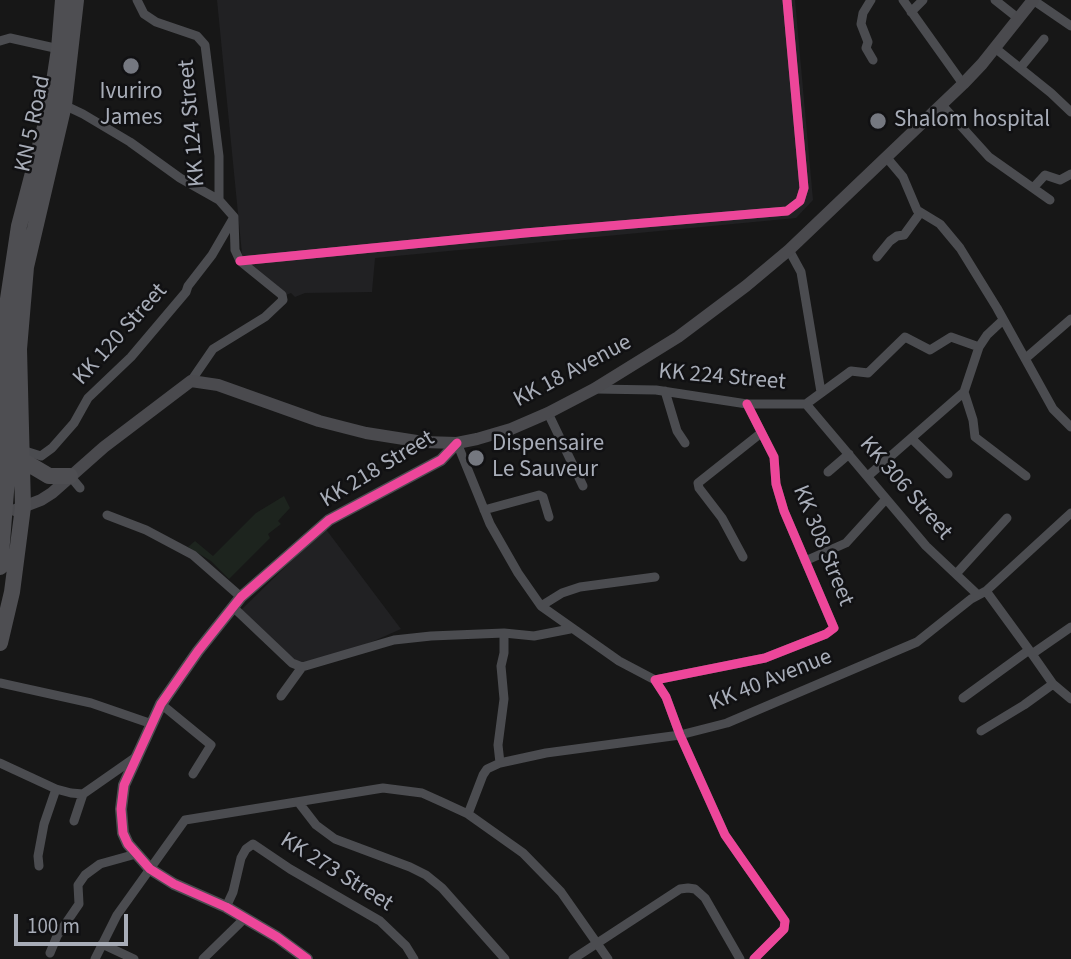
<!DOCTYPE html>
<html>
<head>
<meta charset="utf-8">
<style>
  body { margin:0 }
  #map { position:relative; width:1071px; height:959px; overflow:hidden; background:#171717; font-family:"Source Sans 3",sans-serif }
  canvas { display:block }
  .scale { position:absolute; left:14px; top:914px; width:114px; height:32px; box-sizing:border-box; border:4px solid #a8adb8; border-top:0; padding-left:9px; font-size:21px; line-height:24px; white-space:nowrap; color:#a8adb8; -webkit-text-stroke:5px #111113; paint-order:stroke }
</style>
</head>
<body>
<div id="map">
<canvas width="1071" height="959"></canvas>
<div class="scale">100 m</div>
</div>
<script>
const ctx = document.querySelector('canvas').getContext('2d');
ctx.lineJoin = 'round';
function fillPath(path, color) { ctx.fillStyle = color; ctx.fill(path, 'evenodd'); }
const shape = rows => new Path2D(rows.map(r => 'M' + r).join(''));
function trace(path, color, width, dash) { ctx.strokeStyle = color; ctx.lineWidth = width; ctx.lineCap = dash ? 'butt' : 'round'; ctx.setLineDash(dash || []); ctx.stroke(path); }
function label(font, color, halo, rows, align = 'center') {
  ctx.font = font + ' "Source Sans 3",sans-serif'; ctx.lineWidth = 5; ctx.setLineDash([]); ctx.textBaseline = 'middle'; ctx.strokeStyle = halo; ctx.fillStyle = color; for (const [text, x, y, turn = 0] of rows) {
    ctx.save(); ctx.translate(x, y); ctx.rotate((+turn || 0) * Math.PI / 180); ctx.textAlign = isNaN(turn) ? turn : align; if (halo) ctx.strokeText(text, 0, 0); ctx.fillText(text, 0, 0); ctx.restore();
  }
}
const built = shape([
  [217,0,795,0,813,200,796,218,375,258,372,292,305,293,295,297,291,293,286,295,244,261,242,254],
  [325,528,401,629,351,651,300,664,239,612]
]);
const green = shape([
  [284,496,290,508,278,521,281,524,268,534,270,538,229,579,211,561,188,547,195,541,213,556,256,513]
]);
const minor = shape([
  [137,0,144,14,156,22,197,36,205,45,219,156,219,200],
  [871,0,863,13,861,24,868,42,866,48,873,60],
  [903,0,963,84],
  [995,0,1019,19],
  [1033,0,1071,26],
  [911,12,923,0],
  [0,41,10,38,59,49],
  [995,48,1051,93,1071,112],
  [1021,67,1044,39],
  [64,105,83,114,130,142,180,178,219,200,234,217],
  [942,105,989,157,1050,200],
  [887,158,903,177,917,210,940,224,960,248,997,308,1053,409,1071,427],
  [1034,187,1045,175,1060,180,1071,174],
  [789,250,801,272,821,392],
  [877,257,890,241,897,236,904,235,920,213],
  [240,261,525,233,787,211,800,201,804,188,787,0],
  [1026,358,1071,319],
  [191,381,213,349,265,317,283,300,282,295,240,261,235,250,234,218],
  [596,389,656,390,747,404,806,404,851,371,868,373,905,337,930,350,951,337,979,347],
  [665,391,677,431,685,443],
  [964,392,973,420,975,437,1026,476],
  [747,404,774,457,776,484,784,511,834,628,826,634,765,658,655,680,666,697,680,735,725,835,785,921,784,929,754,959],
  [806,404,926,546,978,595],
  [548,413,583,486],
  [912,439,948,474],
  [457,443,490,524,518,573,541,606,619,661,655,680],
  [22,450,41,456,52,448,74,423,88,398,131,357,186,292,188,286,212,255,234,217],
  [828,472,849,454],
  [70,476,80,488],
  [868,476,964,392,979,347,987,335,1003,320],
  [484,510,539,495,543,497,549,517],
  [107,515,146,530,193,555,241,597],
  [743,557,722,518,699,488,698,483,761,433],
  [805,561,846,543,886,499],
  [956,574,1007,518],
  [986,591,1032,654,1071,627],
  [541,606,562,593,580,587,655,577],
  [233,607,292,663,302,667,394,640,431,636,504,633,534,636,570,629],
  [1032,654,1053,684,1071,699],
  [0,683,91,703,152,724],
  [281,696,302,667],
  [963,698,1029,650],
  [161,704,211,745,193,774],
  [981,731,1024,705,1053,684],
  [0,763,56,789,71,793,83,794,136,757],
  [500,763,498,745,504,699,501,666,504,653,504,633],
  [299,803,316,825,335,839,410,867,426,875,442,888,505,959],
  [468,814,483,775,487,769,500,763,546,753,680,735,727,723,917,642,971,599,986,591,1071,513],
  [74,821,83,794],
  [39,866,38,856,44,824,56,789],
  [226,907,233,892,241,858,246,849,253,844,290,869,380,921,406,946,414,959],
  [102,944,134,959],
  [50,953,57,936,79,904,78,885,85,875,100,864,136,854],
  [95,959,117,915,185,820,383,788,422,793,442,802,468,814,523,853,561,892,608,959],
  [203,959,245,918],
  [573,959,680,889,688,888,695,889,705,898,740,959]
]);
const tertiary = shape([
  [307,959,277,937,226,907,174,884,150,869,128,844,123,833,121,809,124,785,161,704,198,651,241,597,329,520,441,460,457,443]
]);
const secondary = shape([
  [15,510,41,500,52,493,104,447,191,381,218,385,319,421,366,433,423,442,457,443,477,439,511,429,548,413,594,389,678,337,746,286,789,250,963,84,982,64,1033,0]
]);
const trunk = shape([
  [22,460,49,476,70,476],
  [0,567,7,479,6,322,8,299,19,226,50,108,59,49,63,0],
  [0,643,12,592,23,507,19,349,26,267,64,105,76,0]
]);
const cycleway = shape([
  [240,261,525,233,787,211,800,201,804,188,787,0],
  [747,404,774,457,776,484,784,511,834,628,826,634,765,658,655,680,666,697,680,735,725,835,785,921,784,929,754,959],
  [307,959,277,937,226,907,174,884,150,869,128,844,123,833,121,809,124,785,161,704,198,651,241,597,329,520,441,460,457,443]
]);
const markers = [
  [131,66,9,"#757880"],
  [878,121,9,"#757880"],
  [476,458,9,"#757880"]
];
const poiNames = [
  ["Ivuriro",131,93,"center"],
  ["James",131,119,"center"],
  ["Shalom hospital",894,121],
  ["Dispensaire",492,445],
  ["Le Sauveur",492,471]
];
const streetNames = [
  ["KK 124 Street",193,123,-95],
  ["KN 5 Road",34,124,-78],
  ["KK 120 Street",121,335,-48],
  ["KK 18 Avenue",573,372,-28],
  ["KK 224 Street",722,378,5],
  ["KK 218 Street",378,470,-31],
  ["KK 306 Street",905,489,49],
  ["KK 308 Street",822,546,68],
  ["KK 40 Avenue",771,681,-22],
  ["KK 273 Street",336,873,32]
];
fillPath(built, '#212123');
fillPath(green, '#1d241e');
trace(minor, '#4b4c50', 9);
trace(tertiary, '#4b4c50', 12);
trace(secondary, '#4a4a4e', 12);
trace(trunk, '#4e4e52', 16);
trace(cycleway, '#ed469a', 9);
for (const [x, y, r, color] of markers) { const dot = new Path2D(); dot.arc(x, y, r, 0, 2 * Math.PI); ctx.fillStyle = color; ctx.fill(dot); trace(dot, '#111113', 2.5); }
label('23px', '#a8adb8', '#111113', poiNames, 'left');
label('23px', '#a8adb8', '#111113', streetNames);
</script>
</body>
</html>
